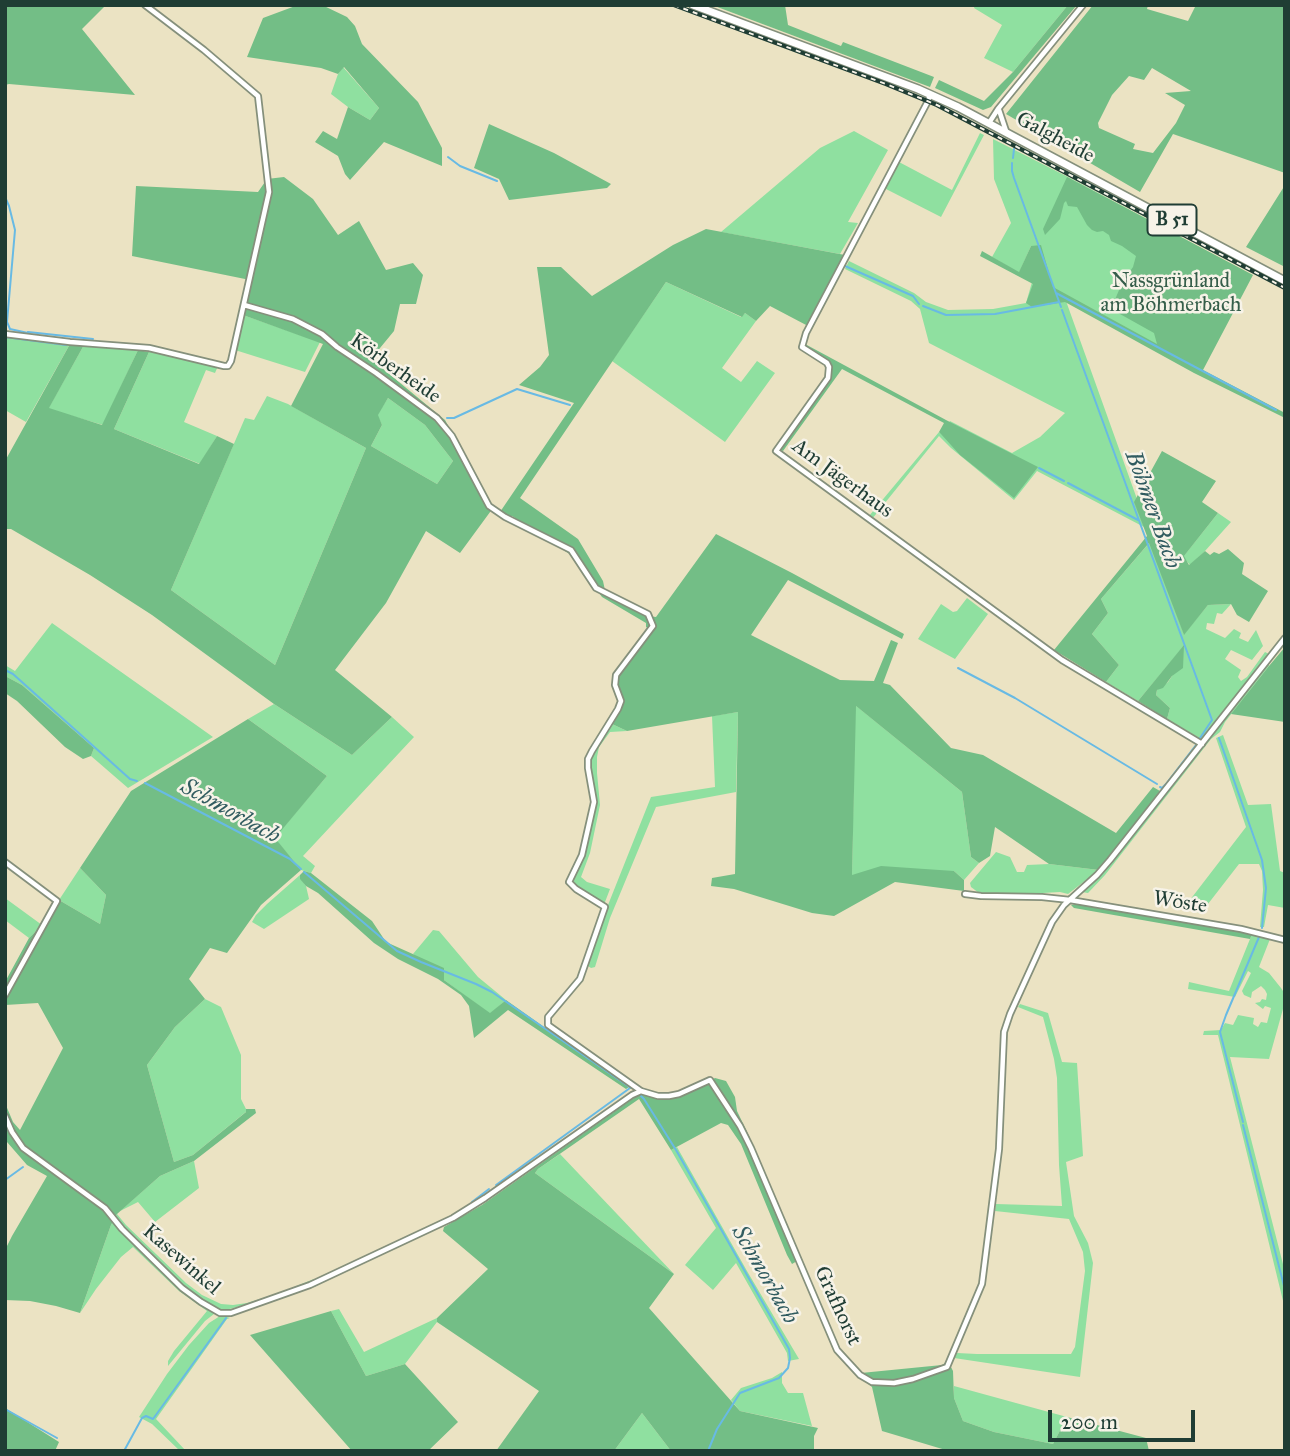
<!DOCTYPE html>
<html>
<head>
<meta charset="utf-8">
<style>
  body { margin:0 }
  #map { position:relative; width:1290px; height:1456px; overflow:hidden; background:#ebe3c3; font-family:"IM FELL Great Primer",serif }
  canvas { display:block }
  .frame { position:absolute; inset:0; border:7px solid #1f3d34; pointer-events:none }
  .scale { position:absolute; left:1048px; top:1410px; width:147px; height:32px; box-sizing:border-box; border:4px solid #1f3d34; border-top:0; padding-left:9px; font-size:21px; line-height:24px; white-space:nowrap; color:#1f3d34; -webkit-text-stroke:5px #f7f3e8; paint-order:stroke }
</style>
</head>
<body>
<div id="map">
<canvas width="1290" height="1456"></canvas>
<div class="frame"></div>
<div class="scale">200 m</div>
</div>
<script>
const ctx = document.querySelector('canvas').getContext('2d');
ctx.lineJoin = 'round';
function fillPath(path, color) { ctx.fillStyle = color; ctx.fill(path, 'evenodd'); }
const shape = rows => new Path2D(rows.map(r => 'M' + r).join(''));
function trace(path, color, width, dash) { ctx.strokeStyle = color; ctx.lineWidth = width; ctx.lineCap = dash ? 'butt' : 'round'; ctx.setLineDash(dash || []); ctx.stroke(path); }
function label(font, color, halo, rows, align = 'center') {
  ctx.font = font + ' "IM FELL Great Primer",serif'; ctx.lineWidth = 5; ctx.setLineDash([]); ctx.textBaseline = 'middle'; ctx.strokeStyle = halo; ctx.fillStyle = color; for (const [text, x, y, turn = 0] of rows) {
    ctx.save(); ctx.translate(x, y); ctx.rotate((+turn || 0) * Math.PI / 180); ctx.textAlign = isNaN(turn) ? turn : align; if (halo) ctx.strokeText(text, 0, 0); ctx.fillText(text, 0, 0); ctx.restore();
  }
}
const green = shape([
  [975,5,1068,5,1013,72,984,58,1002,25,974,8],
  [343,67,379,108,370,120,348,107,331,94,338,74],
  [854,131,888,150,848,222,858,223,840,254,721,232,820,148],
  [980,133,984,135,941,217,884,188,899,162,952,190],
  [993,139,1072,179,1252,275,1200,372,1066,301,1137,499,1135,503,1144,527,1037,471,1014,500,951,448,939,436,872,519,869,516,939,432,941,433,950,421,1012,453,1040,437,1065,413,929,343,920,309,911,301,845,269,849,261,914,293,926,302,948,310,993,309,1026,303,1032,282,1031,246,1019,273,992,257,1011,223,994,179],
  [666,282,741,317,745,313,756,321,722,368,741,382,757,361,775,373,725,442,612,361],
  [243,315,320,342,305,372,235,350],
  [5,336,70,344,26,422,5,410],
  [84,345,138,350,103,425,48,409],
  [153,351,218,366,215,373,206,370,184,422,217,436,200,464,114,429,149,352],
  [267,396,288,404,366,448,275,665,171,590,245,418,254,420],
  [388,398,425,425,453,461,437,484,371,446,382,425,377,415],
  [1218,513,1231,522,1205,551,1190,565,1183,557],
  [1150,542,1184,634,1208,605,1231,604,1222,614,1217,613,1214,624,1207,623,1206,629,1225,638,1234,629,1241,633,1239,638,1248,642,1256,630,1263,646,1252,660,1231,650,1225,659,1241,670,1238,677,1241,681,1247,677,1265,652,1269,654,1201,739,1167,719,1170,708,1156,695,1157,690,1168,682,1172,676,1184,646,1138,701,1106,682,1119,665,1092,634,1108,613,1101,599],
  [967,598,988,614,955,659,918,639,941,604,953,612,957,611],
  [52,623,213,737,128,788,91,756,94,748,22,685,5,676,5,665,15,671],
  [1269,661,1269,666,1225,722,1220,732,1211,739,1105,875,1088,893,1082,892,1104,871],
  [274,704,352,755,392,717,414,737,303,856,315,866,311,873,301,870,274,838,327,776,248,719],
  [855,705,962,792,971,857,979,863,964,880,954,871,852,875],
  [738,712,736,792,656,807,610,918,595,967,591,968,588,966,608,905,651,797,715,787,712,716],
  [612,724,627,731,610,732,599,747,597,757,597,773,600,805,590,853,581,877,587,882,610,889,605,902,602,902,576,885,573,880,584,856,596,802,590,767,591,759,597,746],
  [1223,735,1248,805,1271,804,1280,871,1285,873,1285,908,1268,905,1264,927,1260,927,1263,890,1262,871,1259,864,1239,864,1201,913,1183,909,1246,827,1216,738],
  [996,852,1010,857,1017,872,1024,872,1027,865,1049,864,1099,870,1068,894,1060,892,1008,895,979,893,971,887,970,883],
  [80,868,106,895,100,924,59,900],
  [300,875,301,879,306,886,309,899,264,929,252,922,256,915,267,904],
  [5,898,42,925,29,938,5,920],
  [433,930,439,931,478,977,506,1000,490,1014,444,980,413,954],
  [1252,934,1270,939,1259,967,1269,973,1281,988,1285,994,1285,1009,1283,1009,1269,1059,1230,1057,1285,1272,1285,1309,1218,1035,1203,1035,1204,1031,1221,1030,1225,1023,1233,1025,1238,1015,1254,1018,1253,1024,1258,1027,1261,1022,1267,1023,1271,1008,1265,1006,1263,1009,1255,1003,1260,1002,1262,999,1266,1000,1267,994,1265,990,1261,986,1252,992,1251,998,1244,995,1242,991,1251,973,1248,971,1235,997,1188,989,1189,982,1229,991],
  [205,999,221,1007,241,1055,241,1099,247,1111,193,1155,174,1162,147,1065,175,1027],
  [1020,1004,1048,1013,1062,1062,1077,1063,1083,1156,1066,1162,1074,1216,1088,1243,1093,1263,1080,1377,954,1358,957,1353,977,1354,1071,1354,1075,1347,1085,1271,1083,1252,1069,1219,995,1211,996,1204,1062,1206,1059,1165,1057,1078,1054,1059,1043,1017,1018,1007],
  [677,1147,747,1271,799,1359,788,1361,787,1353,736,1263,713,1290,685,1265,716,1228,671,1150],
  [560,1154,674,1274,535,1173,538,1169],
  [194,1161,199,1188,155,1222,138,1202,120,1211,160,1176],
  [117,1214,126,1225,186,1283,202,1295,221,1304,233,1305,247,1303,279,1293,314,1279,316,1280,272,1297,226,1310,219,1310,205,1321,168,1366,168,1361,174,1351,207,1311,179,1291,133,1247,121,1257,96,1289,80,1313,111,1225],
  [339,1309,364,1352,437,1318,437,1322,405,1364,366,1376,331,1311],
  [220,1316,224,1316,230,1318,227,1319,156,1419,186,1451,180,1451,152,1424,139,1417,167,1374,189,1345,209,1323],
  [782,1372,782,1383,788,1393,803,1393,812,1426,740,1411,731,1400,741,1388,772,1378],
  [954,1386,1067,1417,1053,1444,994,1432,963,1421,954,1398],
  [642,1413,671,1451,614,1451]
]);
const forest = shape([
  [5,5,106,5,82,29,135,95,9,84,5,85],
  [298,5,322,5,347,17,355,26,362,44,418,102,442,148,442,166,384,142,350,180,345,174,338,156,315,142,323,131,337,139,348,107,370,120,379,108,344,67,338,74,321,68,247,57,263,18],
  [712,5,785,5,788,25,841,46,843,42,934,77,930,87],
  [1068,5,1077,5,991,107,983,110,935,88,939,80,984,101,1013,72],
  [1093,5,1148,5,1147,9,1188,21,1196,5,1285,5,1285,173,1173,134,1140,192,1006,114],
  [1152,68,1191,91,1165,93,1185,105,1176,123,1153,153,1133,149,1135,144,1099,128,1098,123,1112,95,1129,76,1144,80],
  [489,124,554,153,611,184,607,188,509,200,499,179,474,168],
  [284,177,313,199,338,235,359,221,386,270,413,263,423,275,416,304,400,304,394,331,371,359,445,420,493,508,460,553,426,531,386,603,335,670,392,717,352,755,274,704,152,615,90,575,11,529,5,529,5,461,70,344,84,345,49,408,102,425,138,350,149,352,114,429,199,464,217,436,234,444,171,590,275,665,366,448,291,406,323,344,243,315,250,280,132,256,136,186,258,192,267,179],
  [388,398,425,425,453,461,437,484,371,446,382,425,378,415],
  [1067,177,1253,275,1203,370,1285,413,1285,418,1194,373,1065,302,1032,307,1026,303,1033,284,980,256,982,251,1019,272,1031,246,1041,245,1053,287,1157,344,1154,333,1111,309,1122,283,1133,267,1136,256,1122,246,1111,241,1109,235,1103,231,1097,232,1092,230,1087,225,1077,207,1068,206,1066,201,1064,203,1060,219,1045,235,1043,229],
  [1285,185,1285,267,1246,247],
  [706,229,845,255,808,326,770,306,756,321,745,313,742,317,666,282,520,498,578,539,603,581,606,595,647,616,656,617,716,534,792,573,904,634,902,639,788,580,751,635,840,680,874,681,891,640,898,643,883,683,890,685,951,748,983,755,1116,833,1153,787,1160,791,1099,870,1049,864,995,827,990,856,979,863,971,857,962,792,856,706,852,875,881,866,954,871,964,880,964,891,895,882,834,916,812,913,734,889,711,886,712,878,735,874,738,712,627,731,612,724,620,711,623,701,617,685,618,676,653,631,646,627,646,623,602,597,571,555,512,516,507,516,500,512,574,403,519,385,540,367,549,355,537,267,561,267,592,296,673,245],
  [805,344,946,420,1038,467,1014,498,960,455,941,434,939,432,944,423,842,369,783,451,780,450,782,443,829,380,832,371,832,366,828,361,806,348],
  [1162,451,1216,481,1202,502,1218,513,1184,556,1189,565,1205,551,1210,555,1214,552,1219,554,1228,549,1244,563,1242,574,1268,591,1249,622,1237,615,1231,604,1208,605,1184,635,1149,543,1101,599,1108,613,1092,634,1119,665,1106,682,1054,650,1147,536,1134,502],
  [1184,645,1183,668,1172,676,1163,688,1157,690,1156,695,1170,708,1167,719,1138,701],
  [1285,647,1285,722,1231,714,1269,666],
  [7,677,22,685,94,748,91,756,83,759,65,747,17,701,5,693,5,678],
  [248,719,327,776,275,838,301,870,261,905,227,953,210,948,189,979,205,999,175,1027,147,1065,174,1162,193,1155,246,1112,246,1109,255,1109,256,1113,194,1161,160,1176,117,1214,111,1225,80,1313,56,1306,30,1301,5,1300,5,1250,12,1236,47,1176,27,1165,7,1142,5,1136,5,1103,13,1122,20,1130,63,1048,38,1003,5,1005,5,982,29,938,42,925,59,900,100,924,106,895,80,868,131,791],
  [304,871,311,873,372,921,386,942,444,968,444,980,490,1013,506,1000,629,1087,626,1089,508,1010,474,1038,469,1006,461,995,438,979,398,959,374,943,318,893,306,886,300,879,300,875],
  [1076,904,1252,934,1250,939,1074,908,1071,905],
  [715,1078,726,1081,735,1097,737,1111,750,1138,748,1144,797,1261,792,1264,787,1255,741,1144,728,1125,721,1123,671,1150,639,1099,538,1169,535,1173,674,1274,649,1308,740,1411,818,1428,814,1436,814,1451,671,1451,642,1413,614,1451,496,1451,539,1391,437,1322,437,1318,488,1269,443,1231,444,1227,482,1205,641,1093,660,1097,680,1096],
  [331,1311,366,1376,405,1364,458,1422,428,1451,352,1451,250,1335],
  [948,1361,953,1371,954,1398,963,1421,994,1432,1053,1444,1067,1417,1146,1438,1149,1451,949,1451,882,1431,872,1387,858,1376,861,1373,942,1365],
  [5,1408,59,1442,55,1451,5,1451]
]);
const stream = shape([
  [448,157,460,166,497,181],
  [1013,158,1014,149],
  [1012,163,1012,171,1014,178,1061,307],
  [5,197,9,206,15,230,7,322,10,329,28,333],
  [845,266,913,296,919,304],
  [1056,293,1276,410],
  [923,306,946,315,995,314,1059,302],
  [1062,310,1212,720,1200,738],
  [28,332,93,339],
  [5,337,66,345],
  [447,418,454,418,517,389,570,405],
  [1039,468,1064,481],
  [1068,483,1138,520],
  [958,668,1015,698,1157,784],
  [5,670,13,674,130,779,137,781],
  [1219,738,1262,860,1266,888,1262,928],
  [145,783,290,859,301,869],
  [1160,787,1162,788,1166,784,1196,745],
  [304,872,397,951,421,962,476,984,492,992,631,1088],
  [640,1095,644,1099,676,1150,789,1349,790,1358,788,1368,779,1378,740,1393,717,1429,708,1451],
  [1243,1122,1220,1032,1226,1015,1259,937],
  [1243,1125,1285,1290],
  [5,1180,23,1167],
  [496,1185,630,1088],
  [472,1202,489,1189],
  [274,1300,316,1285],
  [5,1409,57,1438],
  [124,1451,142,1418,146,1416,153,1419,226,1318]
]);
const street = shape([
  [930,94,928,101,806,333,802,347,827,363,829,367,828,378,776,451,1062,660,1202,744],
  [999,110,1006,131],
  [989,123,998,109,1083,5],
  [244,305,293,319,322,334,337,347,376,373,437,418,452,436,489,506,505,517,571,550,596,588,648,614,653,626,616,675,615,685,621,701,618,709,592,751,588,759,588,768,594,802,582,855,569,882,576,889,605,907,580,979,548,1017,548,1025,641,1091,658,1096,669,1096,679,1094,710,1080,740,1126,751,1148,837,1350,860,1375,872,1382,894,1383,913,1379,947,1367,982,1284,999,1149,1004,1032,1010,1014,1052,922,1064,905,1097,875,1110,860,1285,638],
  [5,334,70,342,149,348,224,366,228,366,231,361,269,192,258,96,204,50,145,5],
  [5,862,57,901,5,995],
  [965,894,981,896,1042,897,1070,900,1241,929,1285,940],
  [5,1116,12,1132,23,1148,105,1208,122,1229,182,1288,201,1302,220,1313,231,1313,310,1285,453,1218,485,1198,632,1095,641,1091]
]);
const primary = shape([
  [693,5,918,89,958,107,1285,281]
]);
const rail = shape([
  [674,5,886,84,937,105,1285,288]
]);
const shields = [
  [1172,220,49]
];
const shieldNames = [
  ["B 51",1172,220]
];
const streetNames = [
  ["Galgheide",1055,138,28],
  ["Körberheide",395,369,35],
  ["Am Jägerhaus",842,479,36],
  ["Wöste",1180,903,9],
  ["Kasewinkel",181,1260,41],
  ["Grafhorst",837,1306,65]
];
const parkNames = [
  ["Nassgrünland",1171,282],
  ["am Böhmerbach",1171,306]
];
const waterNames = [
  ["Böhmer Bach",1152,510,70],
  ["Schmorbach",230,812,29],
  ["Schmorbach",764,1275,60]
];
fillPath(green, '#8fe0a0');
fillPath(forest, '#73be86');
trace(stream, '#68bae4', 2);
trace(street, '#85907c', 8);
trace(primary, '#85907c', 10);
trace(street, '#fff', 4.5);
trace(primary, '#fff', 7);
trace(rail, '#1f3d34', 4.5);
trace(rail, '#f7f3e8', 2, [5]);
for (const [x, y, w] of shields) { const box = new Path2D(); box.roundRect(x - w / 2, y - 15.5, w, 31, 5); ctx.fillStyle = '#f7f3e8'; ctx.fill(box); trace(box, '#1f3d34', 2); }
label('bold 19px', '#1f3d34', null, shieldNames);
label('21px', '#1f3d34', '#f7f3e8', streetNames);
label('21px', '#355e4a', '#f7f3e8', parkNames);
label('italic 23px', '#315c60', '#f7f3e8', waterNames);
</script>
</body>
</html>
